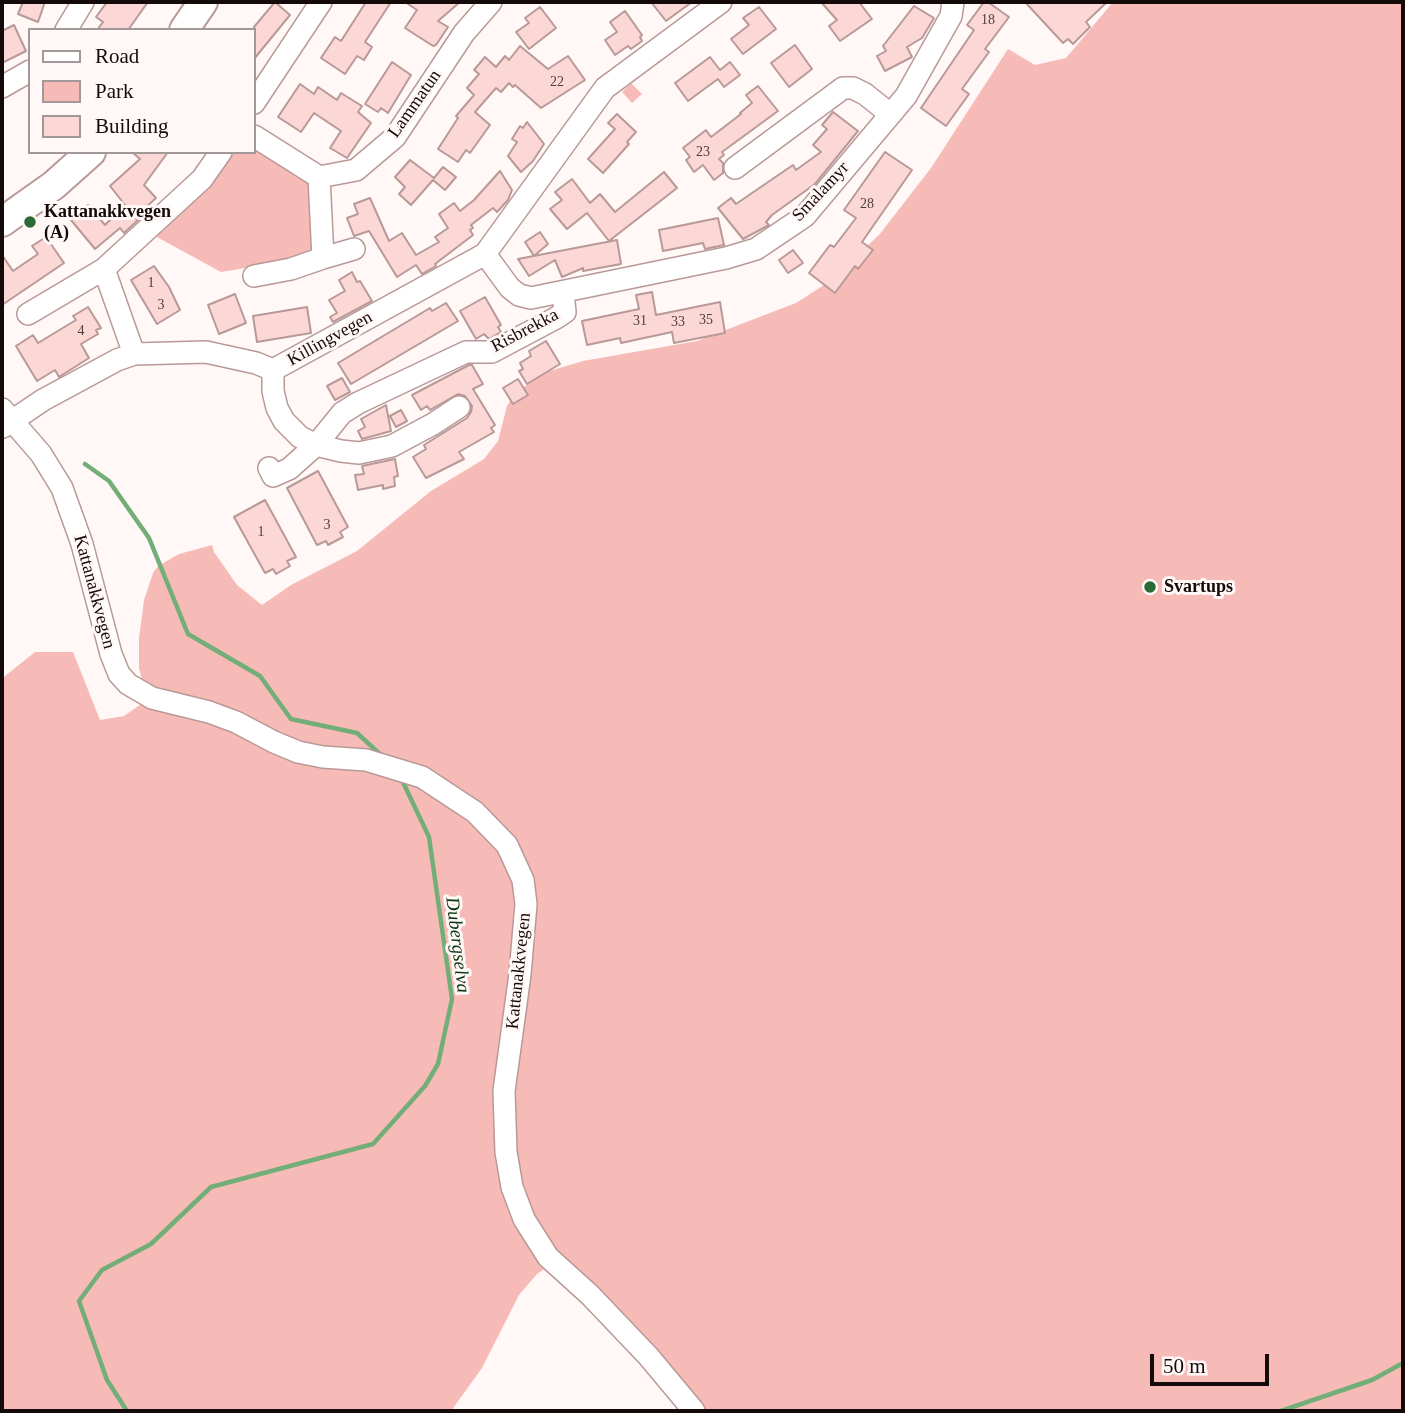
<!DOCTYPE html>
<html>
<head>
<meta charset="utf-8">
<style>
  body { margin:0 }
  #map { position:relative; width:1405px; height:1413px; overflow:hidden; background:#fff8f7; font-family:Georgia,serif }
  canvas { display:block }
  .frame { position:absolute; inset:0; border:4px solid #140a09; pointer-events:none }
  .legend { position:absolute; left:28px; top:28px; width:228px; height:126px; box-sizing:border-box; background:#fff8f7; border:2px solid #a19998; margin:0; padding:9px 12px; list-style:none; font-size:21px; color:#140a09 }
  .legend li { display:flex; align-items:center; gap:14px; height:35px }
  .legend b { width:35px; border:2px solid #a19998 }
  .scale { position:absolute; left:1150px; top:1354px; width:119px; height:32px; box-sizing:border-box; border:4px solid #140a09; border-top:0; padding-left:9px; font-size:21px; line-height:24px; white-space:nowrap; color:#140a09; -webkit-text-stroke:5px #fff8f7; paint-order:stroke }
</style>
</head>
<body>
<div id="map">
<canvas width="1405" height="1413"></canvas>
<div class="frame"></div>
<ul class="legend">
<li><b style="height:9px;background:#fff"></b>Road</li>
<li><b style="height:19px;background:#f7bbb7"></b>Park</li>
<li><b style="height:19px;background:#fbd8d5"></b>Building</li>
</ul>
<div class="scale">50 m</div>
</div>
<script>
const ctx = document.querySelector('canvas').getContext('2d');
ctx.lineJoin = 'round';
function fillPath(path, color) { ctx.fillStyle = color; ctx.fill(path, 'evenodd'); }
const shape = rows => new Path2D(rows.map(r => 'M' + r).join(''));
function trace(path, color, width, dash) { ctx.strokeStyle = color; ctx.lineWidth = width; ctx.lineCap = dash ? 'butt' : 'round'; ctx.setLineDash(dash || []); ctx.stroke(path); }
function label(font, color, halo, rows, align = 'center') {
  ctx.font = font + ' Georgia,serif'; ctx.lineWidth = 6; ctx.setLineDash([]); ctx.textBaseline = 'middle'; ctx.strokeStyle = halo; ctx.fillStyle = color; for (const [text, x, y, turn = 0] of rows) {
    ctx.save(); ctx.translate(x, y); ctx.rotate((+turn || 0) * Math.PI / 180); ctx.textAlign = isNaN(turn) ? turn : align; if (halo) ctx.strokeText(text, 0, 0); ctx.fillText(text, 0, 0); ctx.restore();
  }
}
const green = shape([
  [1113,2,1403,2,1403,1411,696,1411,552,1264,537,1274,519,1295,482,1368,451,1411,2,1411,2,681,5,676,35,652,73,652,100,720,124,716,147,700,139,668,139,638,144,600,153,573,158,566,179,554,212,545,214,552,237,585,262,605,291,585,357,551,431,491,484,459,498,441,507,406,515,393,546,372,583,361,697,341,796,303,827,283,879,235,931,168,1008,49,1035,65,1066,58],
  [631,83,642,94,632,103,622,92],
  [254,144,314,184,318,256,221,272,155,236,232,152,254,152]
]);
const stream = shape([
  [85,464,109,481,149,538,188,634,260,676,291,719,357,733,382,756],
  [127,1411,107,1380,79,1301,102,1270,151,1244,211,1187,373,1144,425,1086,438,1064,452,999,429,837,401,778],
  [1281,1411,1372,1380,1403,1363]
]);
const building = shape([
  [23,2,45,2,38,22,18,14,23,2],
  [107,2,148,2,128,30,97,30,103,22,96,17,107,2],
  [275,2,290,15,254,59,254,27,275,2],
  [366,2,391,2,365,42,372,47,364,60,357,56,345,74,321,58,335,37,341,41,366,2],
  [405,2,460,2,438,21,448,27,436,45,433,46,405,28,417,10,405,2],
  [651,2,692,2,666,21,651,2],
  [821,2,859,2,872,19,840,41,829,26,837,20,821,2],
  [984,2,988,2,1009,17,985,49,989,52,962,89,969,94,946,126,921,108,974,30,967,25,984,2],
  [1025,2,1107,2,1086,22,1090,27,1073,44,1068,39,1063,43,1025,2],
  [914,6,934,18,922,38,907,47,912,57,885,71,877,56,886,51,883,46,914,6],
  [540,7,556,28,529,49,516,32,529,23,525,18,540,7],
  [759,7,776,29,743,54,731,39,749,25,743,18,759,7],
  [625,11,642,35,640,37,642,41,631,49,628,46,615,55,605,40,617,32,610,22,625,11],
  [14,25,26,51,2,63,2,31,14,25],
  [795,45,812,69,789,87,771,63,795,45],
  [520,46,548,69,568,56,585,80,541,108,515,85,513,87,509,83,501,92,496,88,475,112,490,125,470,153,466,150,458,162,438,149,458,118,456,116,474,95,467,88,479,74,474,70,485,57,496,67,505,56,509,60,520,46],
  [710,57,720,70,730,62,740,75,724,87,718,79,688,101,675,83,710,57],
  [392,62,411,75,388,113,381,108,378,112,365,104,392,62],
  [300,84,314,94,318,87,337,100,341,93,362,106,358,112,371,123,347,158,330,148,341,131,314,113,301,132,278,117,300,84],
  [758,86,778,111,722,152,724,155,719,159,723,163,723,173,714,180,703,165,694,172,686,160,690,157,683,148,706,130,711,137,741,114,740,113,752,103,746,95,758,86],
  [833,112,858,131,815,184,772,215,766,222,769,225,743,239,718,208,731,198,736,204,793,165,796,170,821,152,813,145,827,129,822,125,833,112],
  [617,114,636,132,627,142,629,144,603,173,588,159,615,129,608,123,617,114],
  [527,122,544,144,533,161,521,172,508,156,517,142,512,139,520,126,523,128,527,122],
  [132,152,168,152,144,185,156,198,135,217,138,220,124,233,120,228,95,249,71,220,88,205,105,225,125,205,110,186,140,159,132,152],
  [885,152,912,170,862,242,873,250,858,269,855,266,835,293,809,273,830,245,834,247,856,218,844,210,885,152],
  [410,160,434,178,443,167,456,177,445,190,433,180,411,205,399,194,405,187,395,177,410,160],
  [500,171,512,190,508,200,497,212,493,208,471,225,473,228,470,230,473,235,435,264,436,266,422,274,416,265,397,277,369,231,354,236,347,218,358,214,354,204,370,198,389,241,402,233,416,255,439,242,435,237,448,228,439,214,454,203,460,211,474,200,500,171],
  [664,172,677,188,609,241,587,213,567,229,550,209,562,200,555,192,572,179,590,203,600,194,615,212,664,172],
  [718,218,724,245,705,249,703,243,663,251,659,230,718,218],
  [540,232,548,244,534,256,525,242,540,232],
  [46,237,64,263,2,305,2,255,13,271,38,254,32,246,46,237],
  [617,240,621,264,583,271,583,268,562,277,555,260,529,276,518,259,617,240],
  [793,250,803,263,788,273,779,260,793,250],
  [154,266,169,287,180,310,157,324,131,280,154,266],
  [352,272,357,282,360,281,372,301,333,322,330,317,337,313,329,300,345,291,339,280,352,272],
  [652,292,656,315,720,302,725,333,674,343,672,332,621,343,620,338,587,345,582,321,639,309,636,295,652,292],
  [235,294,246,323,219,334,208,305,235,294],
  [485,297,501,325,498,327,501,332,489,339,484,334,476,339,460,311,485,297],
  [446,303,458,321,351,384,338,363,430,308,432,311,446,303],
  [88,307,101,328,96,330,98,334,81,344,89,358,59,377,55,370,37,381,16,346,33,335,38,343,76,320,73,316,88,307],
  [307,307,311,333,257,342,253,316,307,307],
  [546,341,560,364,527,384,519,371,523,369,520,363,531,356,529,351,546,341],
  [469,365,472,365,483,384,473,389,495,425,491,428,494,432,459,452,464,459,426,478,413,457,426,449,424,445,467,418,471,412,472,406,465,396,458,394,430,410,427,406,421,410,412,395,469,365],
  [342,378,350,392,335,400,327,386,342,378],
  [518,379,528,395,513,404,503,388,518,379],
  [386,405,391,431,362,439,358,431,365,427,361,419,386,405],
  [401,410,407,421,396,427,390,416,401,410],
  [395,459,398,476,394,477,395,486,383,489,383,485,358,490,355,475,364,474,362,466,395,459],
  [318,471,348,527,340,532,343,537,328,545,326,541,317,545,287,488,318,471],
  [265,500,296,557,287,561,290,566,276,574,273,569,265,573,234,517,265,500]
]);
const minor = shape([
  [66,30,83,2],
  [2,87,30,71],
  [254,103,321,2],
  [254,136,319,177,356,170,395,137,464,33,491,2],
  [735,168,843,88,853,88,865,94,890,114],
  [485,254,510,288,519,295,531,298,726,258,756,249,805,216,906,96,951,16,953,2],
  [323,258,354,249],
  [104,269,134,354],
  [254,276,291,269,323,258,319,177],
  [28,314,104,269,202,179,221,152],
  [459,407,433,424,392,446,359,453,341,451,316,445,342,413,358,403,466,352,492,352,556,318,565,312,563,292],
  [2,409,41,454,62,488,82,544,111,654,119,674,128,684,152,698,209,712,236,722,274,742,298,752,323,757,366,760,422,777,475,812,507,845,523,880,526,904,520,974,504,1091,506,1152,512,1187,524,1219,548,1257,590,1295,649,1357,694,1411],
  [3,427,43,400,117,360,134,354,206,352,256,363,273,370,485,254,605,88,721,2],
  [269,468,273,476,289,469,316,445,300,437,284,421,277,408,273,391,273,370]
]);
const major = shape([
  [184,30,203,2],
  [2,222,54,185,91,152]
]);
const markers = [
  [30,222,7,"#2a6a34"],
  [1150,587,7,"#2a6a34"]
];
const numberNames = [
  ["18",988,20],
  ["22",557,82],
  ["23",703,152],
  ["28",867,204],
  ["1",151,283],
  ["3",161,305],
  ["35",706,320],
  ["31",640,321],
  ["33",678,322],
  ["4",81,331],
  ["3",327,525],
  ["1",261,532]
];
const streetNames = [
  ["Lammatun",415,104,-55],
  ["Smalamyr",821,192,-47],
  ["Risbrekka",525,331,-28],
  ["Killingvegen",330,339,-29],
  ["Kattanakkvegen",94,592,75],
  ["Kattanakkvegen",519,971,-84]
];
const poiNames = [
  ["Kattanakkvegen",44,212],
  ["(A)",44,233],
  ["Svartups",1164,587]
];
const waterNames = [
  ["Dubergselva",457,945,83]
];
fillPath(green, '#f7bbb7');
trace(stream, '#73ae78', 4.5);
fillPath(building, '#fbd8d5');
trace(building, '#b99997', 2);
trace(minor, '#b99997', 24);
trace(major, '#b99997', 32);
trace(minor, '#fff', 21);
trace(major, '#fff', 28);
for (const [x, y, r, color] of markers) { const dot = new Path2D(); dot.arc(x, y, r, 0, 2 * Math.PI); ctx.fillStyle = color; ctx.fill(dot); trace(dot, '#fff8f7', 2.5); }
label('14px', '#4e3e3c', null, numberNames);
label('18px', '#140a09', '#fff8f7', streetNames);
label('bold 18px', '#140a09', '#fff8f7', poiNames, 'left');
label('italic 19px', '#083411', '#fff8f7', waterNames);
</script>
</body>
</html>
